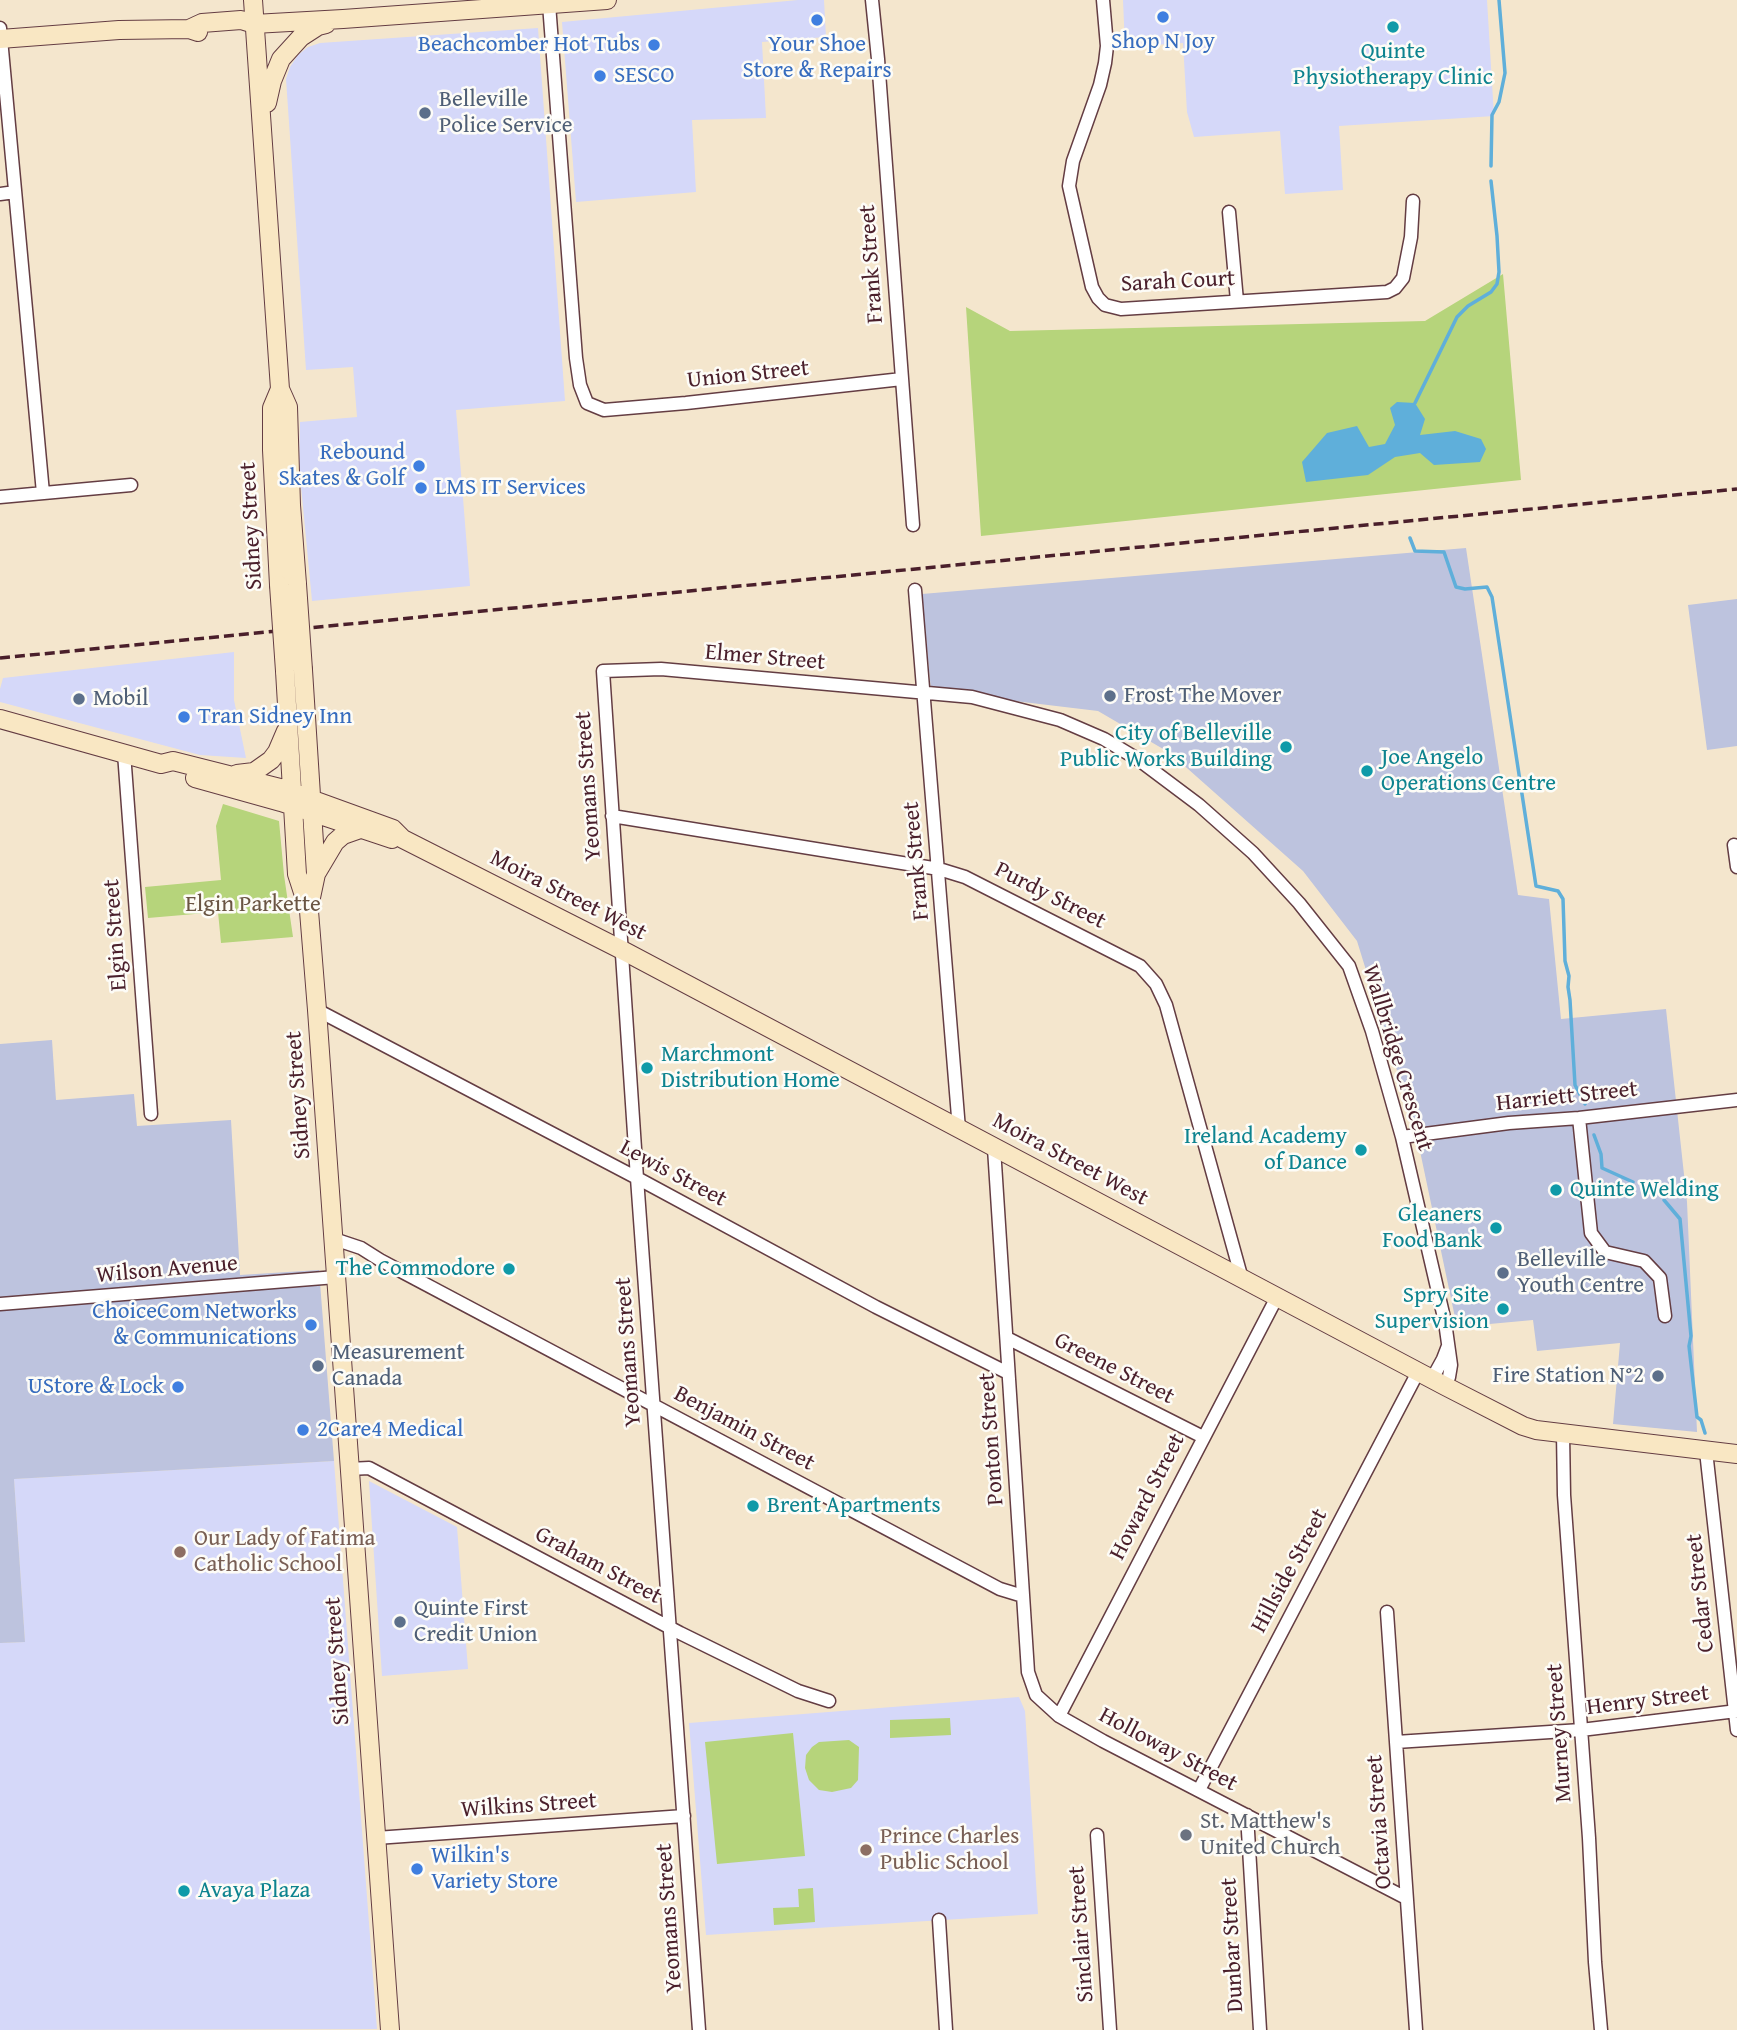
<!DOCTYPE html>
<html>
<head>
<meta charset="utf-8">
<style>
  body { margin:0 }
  canvas { display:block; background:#f4e6cd }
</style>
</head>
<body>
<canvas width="1737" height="2030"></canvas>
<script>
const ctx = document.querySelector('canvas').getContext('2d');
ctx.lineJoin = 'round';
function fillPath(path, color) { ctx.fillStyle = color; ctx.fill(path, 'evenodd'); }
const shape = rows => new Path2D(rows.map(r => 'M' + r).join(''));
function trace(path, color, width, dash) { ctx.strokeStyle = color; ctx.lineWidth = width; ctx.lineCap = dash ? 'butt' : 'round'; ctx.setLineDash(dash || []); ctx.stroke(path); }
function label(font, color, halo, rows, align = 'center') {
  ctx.font = font + ' "Gentium Book Plus",serif'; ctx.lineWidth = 5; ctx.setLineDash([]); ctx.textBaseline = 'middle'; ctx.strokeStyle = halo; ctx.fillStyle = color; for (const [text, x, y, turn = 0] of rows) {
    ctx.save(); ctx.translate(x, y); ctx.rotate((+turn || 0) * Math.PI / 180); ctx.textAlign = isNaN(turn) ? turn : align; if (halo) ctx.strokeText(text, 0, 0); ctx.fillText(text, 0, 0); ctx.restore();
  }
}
const built = shape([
  [798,0,824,0,826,37,762,42,766,118,692,120,696,192,576,202,562,22],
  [1123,0,1487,0,1494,116,1339,126,1343,190,1285,194,1280,131,1194,137,1187,112,1183,43,1125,47],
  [538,28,565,401,456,410,470,586,312,601,299,465,300,422,357,417,353,367,306,370,286,79,290,67,298,55,308,47,320,43],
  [234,652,234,700,246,758,200,755,0,702,0,689,3,678],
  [334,1461,377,2029,0,2030,0,1643,25,1642,14,1479],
  [369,1481,457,1527,468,1669,382,1676],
  [1019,1697,1025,1711,1038,1914,706,1935,689,1723]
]);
const industrial = shape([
  [1466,548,1518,895,1549,899,1561,1019,1666,1009,1687,1202,1697,1432,1613,1424,1620,1343,1537,1351,1533,1320,1457,1327,1416,1132,1357,941,1303,871,1170,753,1098,711,931,691,922,594],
  [1737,599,1737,746,1707,750,1688,605],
  [52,1040,56,1100,134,1094,137,1126,231,1120,240,1275,319,1270,334,1461,14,1479,25,1642,0,1643,0,1044]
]);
const green = shape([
  [1503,274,1521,480,981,536,966,307,1010,331,1425,321],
  [223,804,279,821,284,875,293,937,221,943,218,912,148,918,145,887,221,880,216,826],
  [950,1718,951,1735,890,1738,890,1720],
  [793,1733,805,1856,717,1864,705,1742],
  [849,1740,859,1747,858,1780,851,1788,832,1792,819,1790,809,1780,805,1768,806,1755,812,1747,819,1742],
  [813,1888,815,1922,774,1925,773,1908,799,1907,798,1889]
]);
const water = shape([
  [1397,402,1415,403,1425,419,1420,435,1455,431,1481,439,1486,449,1480,462,1434,465,1420,453,1395,457,1368,475,1306,482,1302,462,1327,433,1357,426,1369,447,1385,444,1395,425,1390,408]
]);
const stream = shape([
  [1491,166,1492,115,1499,102,1505,73,1499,0],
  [1415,403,1457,317,1468,306,1491,292,1497,284,1499,272,1497,236,1491,181],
  [1410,538,1415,551,1444,552,1456,587,1465,589,1487,587,1492,597,1536,886,1558,891,1563,899,1565,961,1569,976,1568,987,1570,1000,1575,1085,1585,1104],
  [1594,1135,1601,1154,1602,1168,1633,1182],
  [1664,1200,1680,1219,1691,1336,1689,1346,1696,1408,1697,1417,1701,1420,1705,1433]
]);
const street = shape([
  [872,0,878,59,913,525],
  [1103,0,1107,46,1105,63,1100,85,1073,161,1069,186,1092,287,1098,298,1105,305,1121,309,1387,292,1395,288,1403,278,1411,237,1413,201],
  [549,4,576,358,580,385,587,403,604,410,686,403,902,379],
  [0,28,43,493],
  [0,194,15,192],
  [1229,212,1237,301],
  [0,497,131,485],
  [915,590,959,1129],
  [124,753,151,1114],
  [612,816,939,869,965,877,1140,966,1156,984,1166,1005,1242,1279],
  [1734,845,1737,867],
  [317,1010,637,1178,876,1307,1008,1373],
  [1579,1118,1591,1233,1605,1252,1644,1261,1660,1278,1665,1316],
  [1402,1137,1509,1123,1579,1118,1737,1100],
  [994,1148,1028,1672,1036,1695,1059,1716,1103,1741,1406,1898],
  [334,1239,361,1248,380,1260,1000,1589,1023,1596],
  [0,1304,336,1277],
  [1007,1338,1203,1437],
  [1432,1379,1443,1359,1448,1346],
  [1563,1433,1564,1495,1589,1838,1595,1962,1601,2030],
  [1706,1451,1737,1730],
  [349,1469,369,1468,680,1633,798,1691,829,1701],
  [1387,1612,1416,2030],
  [1059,1716,1277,1297],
  [1396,1742,1581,1730,1737,1711],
  [1199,1790,1418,1372],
  [1247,1815,1260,2030],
  [1097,1835,1110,2030],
  [376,1838,684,1816],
  [939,1920,946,2030],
  [699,2030,637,1178,603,671,661,669,972,697,1060,720,1104,739,1139,760,1199,805,1253,853,1299,903,1349,966,1372,1031,1402,1137,1445,1322,1451,1365,1449,1377,1445,1386]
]);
const secondary = shape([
  [253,0,280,389,288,407,291,505,297,584],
  [189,29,202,23,241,20,254,24,343,19,607,0],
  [0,39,119,30,189,29,198,32],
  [267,103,272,81,281,59,301,37,318,26,326,24],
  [279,585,272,450,272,408,280,389],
  [303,670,316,874,309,907],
  [285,671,297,874,309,911,317,1010,390,2030],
  [0,719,161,764,173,761,280,788,393,829,403,839,622,950,1445,1386,1523,1426,1536,1430,1737,1454],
  [237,774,254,772,271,760,277,752,286,731],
  [195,778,281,802,392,839],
  [316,874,335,842,343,835,360,829]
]);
const rail = shape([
  [0,658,1737,489]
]);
const secondaryBridge = shape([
  [297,584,303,670],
  [279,585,285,671]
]);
const markers = [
  [1163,17,7,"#3f7fe0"],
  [817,20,7,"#3f7fe0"],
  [1393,27,7,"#0f9aa8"],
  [654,45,7,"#3f7fe0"],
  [600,76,7,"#3f7fe0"],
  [425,113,7,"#5c6f8a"],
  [419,466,7,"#3f7fe0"],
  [421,488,7,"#3f7fe0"],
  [1110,696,7,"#5c6f8a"],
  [79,699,7,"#5c6f8a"],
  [184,717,7,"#3f7fe0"],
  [1286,747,7,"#0f9aa8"],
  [1367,771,7,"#0f9aa8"],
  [647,1068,7,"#0f9aa8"],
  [1361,1150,7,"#0f9aa8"],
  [1556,1190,7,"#0f9aa8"],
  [1496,1228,7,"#0f9aa8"],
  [509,1269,7,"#0f9aa8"],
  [1503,1273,7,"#5c6f8a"],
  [1503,1309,7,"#0f9aa8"],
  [311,1325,7,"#3f7fe0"],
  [318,1366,7,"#5c6f8a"],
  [1658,1376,7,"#5c6f8a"],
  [178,1387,7,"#3f7fe0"],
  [303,1430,7,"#3f7fe0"],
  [753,1506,7,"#0f9aa8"],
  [180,1552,7,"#8d6e63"],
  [400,1622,7,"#5c6f8a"],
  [1186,1835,7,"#6b7280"],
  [866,1850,7,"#8d6e63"],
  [417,1869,7,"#3f7fe0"],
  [184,1891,7,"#0f9aa8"]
];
const shopNames = [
  ["Shop N Joy",1163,42,"center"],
  ["Beachcomber Hot Tubs",640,45,"right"],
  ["Your Shoe",817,45,"center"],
  ["Store & Repairs",817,71,"center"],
  ["SESCO",614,76],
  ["Rebound",405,453,"right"],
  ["Skates & Golf",405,479,"right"],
  ["LMS IT Services",435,488],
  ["Tran Sidney Inn",198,717],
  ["ChoiceCom Networks",297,1312,"right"],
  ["& Communications",297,1338,"right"],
  ["UStore & Lock",164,1387,"right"],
  ["2Care4 Medical",317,1430],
  ["Wilkin's",431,1856],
  ["Variety Store",431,1882]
];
const cultureNames = [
  ["Quinte",1393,52,"center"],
  ["Physiotherapy Clinic",1393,78,"center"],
  ["City of Belleville",1272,734],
  ["Public Works Building",1272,760],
  ["Joe Angelo",1381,758,"left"],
  ["Operations Centre",1381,784,"left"],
  ["Marchmont",661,1055,"left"],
  ["Distribution Home",661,1081,"left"],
  ["Ireland Academy",1347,1137],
  ["of Dance",1347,1163],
  ["Quinte Welding",1570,1190,"left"],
  ["Gleaners",1482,1215],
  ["Food Bank",1482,1241],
  ["The Commodore",495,1269],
  ["Spry Site",1489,1296],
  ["Supervision",1489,1322],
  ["Brent Apartments",767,1506,"left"],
  ["Avaya Plaza",198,1891,"left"]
];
const serviceNames = [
  ["Belleville",439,100],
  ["Police Service",439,126],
  ["Frost The Mover",1124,696],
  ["Mobil",93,699],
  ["Belleville",1517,1260],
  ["Youth Centre",1517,1286],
  ["Measurement",332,1353],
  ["Canada",332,1379],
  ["Fire Station N°2",1644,1376,"right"],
  ["Quinte First",414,1609],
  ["Credit Union",414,1635]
];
const streetNames = [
  ["Frank Street",872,264,-94],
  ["Sarah Court",1178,282,-3],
  ["Union Street",748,375,-6],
  ["Sidney Street",252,526,-93],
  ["Elmer Street",765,658,5],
  ["Yeomans Street",589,786,-94],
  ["Frank Street",917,861,-95],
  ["Moira Street West",568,896,27],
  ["Purdy Street",1050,896,27],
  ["Elgin Street",116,935,-94],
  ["Wallbridge Crescent",1397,1058,73],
  ["Sidney Street",299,1095,-94],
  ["Harriett Street",1567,1097,-6],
  ["Moira Street West",1070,1160,28],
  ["Lewis Street",673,1174,28],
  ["Wilson Avenue",167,1270,-5],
  ["Yeomans Street",629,1352,-94],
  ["Greene Street",1114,1369,27],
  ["Benjamin Street",744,1429,28],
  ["Ponton Street",992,1439,-94],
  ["Howard Street",1148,1497,-63],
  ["Graham Street",598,1566,28],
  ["Hillside Street",1290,1571,-62],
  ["Cedar Street",1701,1593,-96],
  ["Sidney Street",338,1661,-94],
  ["Henry Street",1648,1701,-7],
  ["Murney Street",1560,1733,-94],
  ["Holloway Street",1168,1750,28],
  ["Wilkins Street",529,1806,-4],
  ["Octavia Street",1380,1822,-94],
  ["Yeomans Street",670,1918,-94],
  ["Sinclair Street",1082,1934,-94],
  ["Dunbar Street",1233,1945,-93]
];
const parkNames = [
  ["Elgin Parkette",253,905]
];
const educationNames = [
  ["Our Lady of Fatima",194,1539],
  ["Catholic School",194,1565],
  ["Prince Charles",880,1837],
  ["Public School",880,1863]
];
const worshipNames = [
  ["St. Matthew's",1200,1822],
  ["United Church",1200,1848]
];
fillPath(built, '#d5d8f9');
fillPath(industrial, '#bdc3de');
fillPath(green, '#b6d47b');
fillPath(water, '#5fafda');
trace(stream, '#5fafda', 3.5);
trace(street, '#643d43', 15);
trace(secondary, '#643d43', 20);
trace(street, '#fff', 12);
trace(secondary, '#f9e7c3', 18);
trace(rail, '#4a1f2b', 3.5, [10, 5]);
trace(secondaryBridge, '#643d43', 20, []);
trace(secondaryBridge, '#f9e7c3', 18);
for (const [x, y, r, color] of markers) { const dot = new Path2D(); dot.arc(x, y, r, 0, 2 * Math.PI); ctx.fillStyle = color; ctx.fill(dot); trace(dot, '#fdfcf7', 2.5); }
label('23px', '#366cbe', '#fdfcf7', shopNames, 'left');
label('23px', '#0d838f', '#fdfcf7', cultureNames, 'right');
label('23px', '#4e5e75', '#fdfcf7', serviceNames, 'left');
label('23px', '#4a1f2b', '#fdfcf7', streetNames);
label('23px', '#6a5543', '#fdfcf7', parkNames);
label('23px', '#785e54', '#fdfcf7', educationNames, 'left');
label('23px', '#5b616d', '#fdfcf7', worshipNames, 'left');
</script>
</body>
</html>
